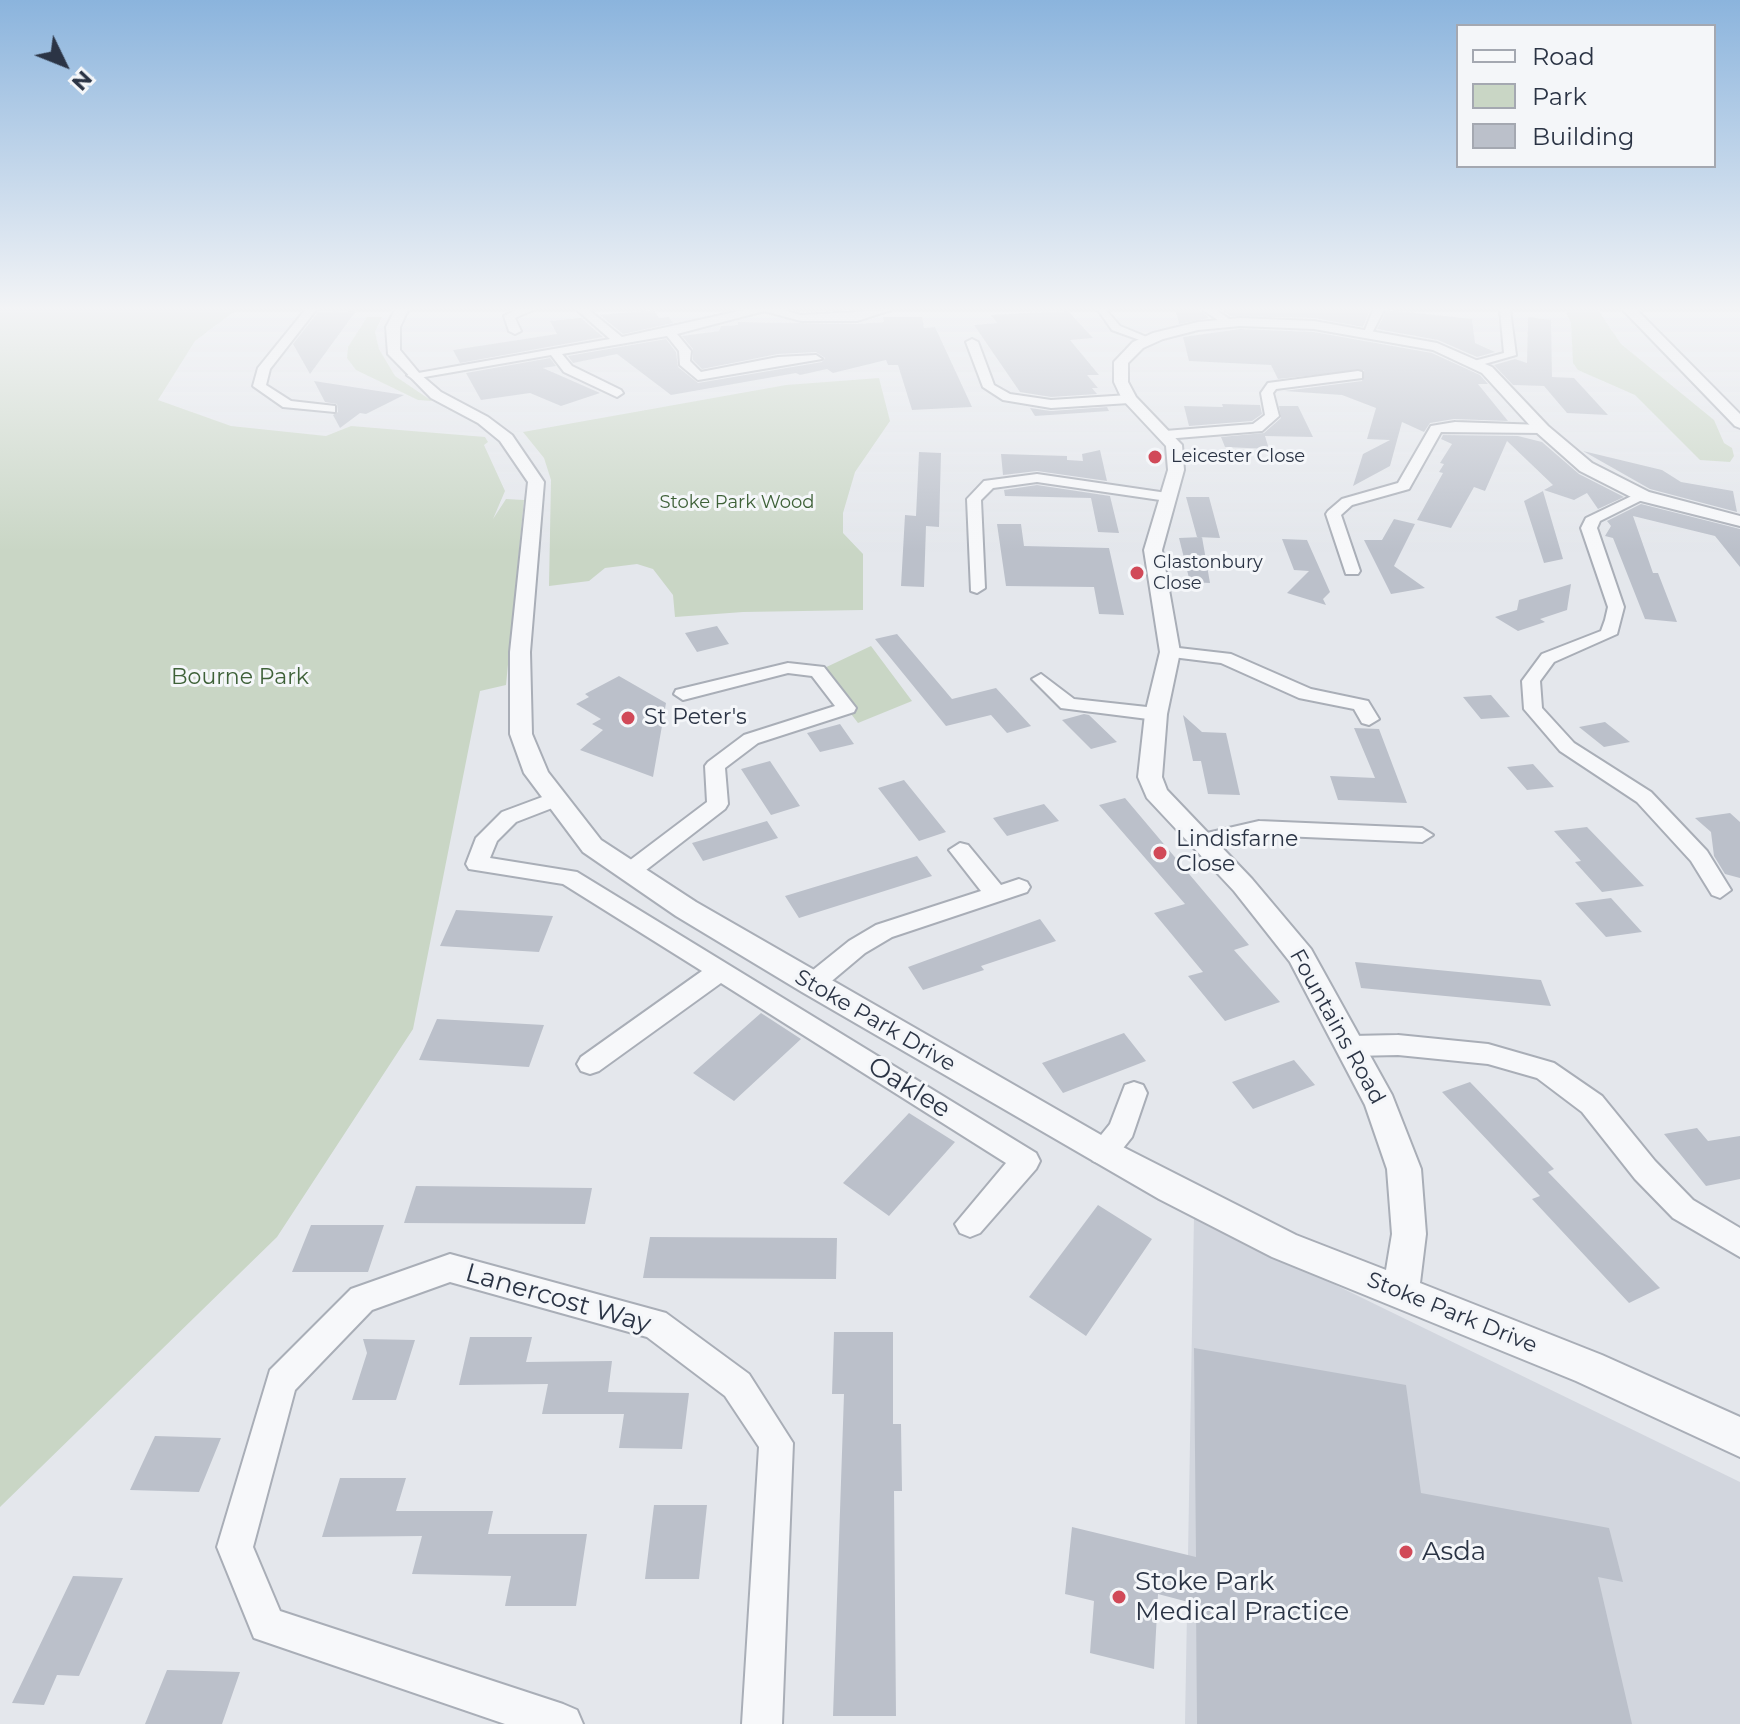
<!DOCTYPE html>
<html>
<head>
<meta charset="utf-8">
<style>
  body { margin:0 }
  #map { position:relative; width:1740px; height:1724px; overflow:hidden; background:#e4e7ec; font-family:Montserrat,sans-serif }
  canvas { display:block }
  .legend { position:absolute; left:1456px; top:24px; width:260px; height:144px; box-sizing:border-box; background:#f4f6f9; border:2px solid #a4a8b1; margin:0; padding:10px 14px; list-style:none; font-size:24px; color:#2b3445 }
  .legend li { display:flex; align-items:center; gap:16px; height:40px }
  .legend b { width:40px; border:2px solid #a4a8b1 }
  .north { position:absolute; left:24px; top:24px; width:80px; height:80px; -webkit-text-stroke:6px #f4f6f9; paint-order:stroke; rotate:133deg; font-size:22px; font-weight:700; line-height:32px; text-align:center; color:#2b3445 }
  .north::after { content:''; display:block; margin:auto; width:28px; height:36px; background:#2b3445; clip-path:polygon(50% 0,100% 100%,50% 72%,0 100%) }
</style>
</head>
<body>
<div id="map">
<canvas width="1740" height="1724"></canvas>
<ul class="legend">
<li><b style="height:10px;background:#f7f8fa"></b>Road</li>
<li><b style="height:22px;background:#c9d6c5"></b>Park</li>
<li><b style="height:22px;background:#bbc0ca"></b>Building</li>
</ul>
<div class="north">N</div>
</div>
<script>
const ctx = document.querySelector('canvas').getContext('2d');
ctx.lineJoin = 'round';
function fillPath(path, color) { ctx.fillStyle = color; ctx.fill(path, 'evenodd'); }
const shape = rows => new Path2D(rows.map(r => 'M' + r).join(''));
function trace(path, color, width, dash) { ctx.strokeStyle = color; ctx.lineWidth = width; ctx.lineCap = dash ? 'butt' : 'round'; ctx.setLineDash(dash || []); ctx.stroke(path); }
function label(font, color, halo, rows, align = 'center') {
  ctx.font = font + ' Montserrat,sans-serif'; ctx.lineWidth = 6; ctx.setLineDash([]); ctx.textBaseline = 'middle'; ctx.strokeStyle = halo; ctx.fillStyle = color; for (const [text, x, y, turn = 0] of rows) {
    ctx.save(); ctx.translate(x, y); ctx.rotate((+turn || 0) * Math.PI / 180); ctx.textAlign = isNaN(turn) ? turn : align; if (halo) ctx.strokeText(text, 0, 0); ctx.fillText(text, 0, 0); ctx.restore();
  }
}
const built = shape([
  [1194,1216,1740,1482,1740,1724,1185,1724]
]);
const green = shape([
  [0,310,236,310,195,341,158,400,231,426,326,436,351,426,485,437,488,442,484,445,505,491,493,519,506,499,524,500,506,685,480,691,413,1029,277,1237,0,1507],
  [1565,310,1598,310,1621,344,1714,420,1724,443,1732,448,1734,456,1730,462,1700,460,1635,395,1578,370,1573,363,1571,323],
  [367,317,382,317,375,332,379,349,395,376,432,401,418,400,356,370,347,358,348,347],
  [879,378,890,421,855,472,843,513,843,533,863,554,863,610,743,612,675,617,673,595,653,569,637,564,605,568,589,581,549,586,551,480,544,458,523,432,786,385],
  [871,646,912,701,858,723,818,671]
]);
const building = shape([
  [654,310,659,318,669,317,673,323,623,334,600,315],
  [1176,310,1200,310,1209,318,1179,324],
  [1222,310,1370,310,1363,327,1314,318,1230,316],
  [1387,310,1472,319,1475,343,1495,352,1477,357,1438,340,1377,329],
  [356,311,310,374,293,344,318,312],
  [1068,311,1093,338,1070,340,1099,375,1087,375,1098,388,1092,388,1097,394,1051,397,1020,392,974,325,997,323,991,315],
  [883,317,922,317,924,328,935,327,972,407,912,410,898,365,888,365,886,360,833,373,827,369,800,375,796,373,671,395,617,354,573,363,568,356,666,339,676,352,678,367,698,383,822,362,825,358,816,352,778,354,702,369,693,360,693,349,682,336,719,331,721,326,738,325,738,322,857,324,884,322],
  [1528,317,1551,320,1552,377,1574,378,1608,415,1567,413,1544,386,1513,385,1494,365,1515,359,1527,363],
  [581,318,603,337,460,363,453,350,557,334,550,321],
  [1240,329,1314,332,1432,353,1480,375,1488,384,1478,384,1508,421,1454,419,1430,423,1424,432,1402,422,1390,466,1353,486,1363,454,1390,440,1367,439,1376,408,1342,395,1284,391,1362,381,1364,370,1278,379,1271,365,1189,361,1183,337],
  [550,358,556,366,543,368,600,393,561,406,530,393,481,400,466,373],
  [314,381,404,395,366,414,360,413,340,428,333,415,338,412,337,404,325,402],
  [1222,404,1260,405,1262,414,1252,421,1189,426,1184,406,1223,407],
  [1279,406,1298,406,1313,437,1265,436,1269,449,1225,447,1221,437,1264,433,1281,418],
  [1107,407,1109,411,1035,416,1030,408,1051,411],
  [1443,435,1518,436,1542,442,1579,474,1624,497,1598,509,1587,493,1574,500,1544,490,1553,485,1507,441,1485,491,1474,487,1451,528,1417,520,1443,473,1439,472,1444,464,1440,463,1452,444,1441,439],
  [1100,450,1107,481,1037,471,1003,475,1001,454,1067,456,1067,460,1083,461,1082,454],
  [1583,451,1662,470,1681,482,1733,491,1737,512,1650,489],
  [919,452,941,453,939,527,926,526,924,587,901,586,905,515,916,516],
  [1037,485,1110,496,1119,533,1098,532,1091,498,1005,496,1004,490],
  [1543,491,1563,559,1544,563,1524,501],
  [1186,497,1209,497,1220,538,1197,537],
  [1641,504,1740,529,1740,567,1715,536,1633,516,1653,573,1658,573,1677,622,1645,619,1613,538,1605,536,1611,526,1607,521],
  [1394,519,1415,524,1394,566,1425,588,1391,594,1364,540,1382,540],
  [997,524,1021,524,1024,546,1109,548,1124,615,1099,614,1094,587,1006,586],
  [1202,537,1210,583,1190,582,1179,538],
  [1282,539,1307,540,1330,592,1323,599,1326,605,1287,593,1309,571,1294,570],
  [1571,584,1567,610,1540,619,1545,622,1518,631,1495,617,1517,610,1519,600],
  [717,626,729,644,697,652,685,633],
  [897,634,952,699,996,688,1031,726,1007,733,991,715,946,726,875,639],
  [619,676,666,703,653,777,580,750,603,730,592,724,601,719,576,704,589,697,585,694],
  [1491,695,1510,717,1481,719,1463,697],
  [1084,714,1089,715,1117,742,1091,749,1062,720],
  [1183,715,1202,732,1226,733,1240,795,1208,794,1201,761,1193,761],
  [1605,722,1630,742,1604,747,1579,727],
  [840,724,854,744,820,752,807,733],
  [1354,728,1379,729,1407,803,1338,800,1330,776,1375,778],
  [770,761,800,806,771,815,741,769],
  [1533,764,1554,787,1527,790,1507,767],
  [904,780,946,832,919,841,878,788],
  [1125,798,1249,945,1234,950,1280,1002,1225,1021,1188,976,1203,972,1154,913,1185,904,1099,805],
  [1044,804,1059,821,1007,836,993,818],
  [1730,813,1740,822,1740,878,1725,874,1714,856,1711,832,1695,818],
  [767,821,778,838,703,861,692,843],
  [1587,827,1644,886,1602,892,1575,862,1581,861,1554,831],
  [917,856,932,876,799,918,785,896],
  [1611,898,1642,932,1606,937,1575,903],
  [456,910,553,916,539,952,440,946],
  [1040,919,1056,941,981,966,984,970,923,990,908,967],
  [1355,962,1541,980,1551,1006,1361,988],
  [761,1013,801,1039,734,1101,693,1073],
  [437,1019,544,1025,529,1067,419,1060],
  [1124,1033,1146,1061,1063,1093,1042,1063],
  [1294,1060,1315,1085,1253,1109,1232,1082],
  [1470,1082,1554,1169,1548,1172,1660,1288,1629,1303,1532,1199,1540,1196,1442,1092],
  [909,1113,955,1142,889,1216,843,1183],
  [1697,1128,1708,1141,1740,1136,1740,1179,1706,1186,1664,1134],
  [416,1186,592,1188,585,1224,404,1223],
  [1098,1205,1152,1239,1086,1336,1029,1297],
  [311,1225,384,1225,368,1272,292,1272],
  [650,1237,837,1238,836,1279,643,1278],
  [834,1332,893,1332,893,1424,901,1424,902,1491,894,1491,896,1716,833,1716,844,1394,832,1394],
  [470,1337,532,1337,526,1362,612,1361,608,1392,689,1393,682,1449,619,1448,624,1414,542,1414,548,1384,459,1385],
  [363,1339,415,1340,396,1400,352,1400,367,1353],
  [1194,1348,1406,1385,1421,1493,1609,1528,1623,1582,1598,1577,1632,1724,1197,1724,1196,1604,1158,1594,1154,1669,1090,1653,1094,1601,1065,1594,1072,1527,1196,1557],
  [155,1436,221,1438,199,1492,130,1490],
  [340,1478,406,1478,396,1511,493,1511,488,1534,587,1534,576,1606,505,1606,511,1576,412,1574,422,1536,322,1537],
  [654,1505,707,1505,699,1579,645,1579],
  [73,1576,123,1578,79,1676,57,1675,44,1705,12,1703],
  [167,1670,240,1672,222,1724,145,1724]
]);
const minor = shape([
  [305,310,316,310,270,369,266,385,291,401,335,406,335,412,283,407,253,386,258,368,305,310],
  [516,310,533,310,515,318,521,331,515,334,509,331,504,316,516,310],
  [577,310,589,310,622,337,744,310,783,310,801,315,891,310,857,321,801,321,764,311,677,334,691,351,690,361,701,372,778,357,816,355,822,359,698,380,680,365,679,351,667,336,562,354,572,366,621,390,623,393,617,397,564,372,551,355,413,379,407,375,610,339,577,310],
  [1098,310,1106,310,1120,326,1154,340,1148,343,1112,330,1098,310],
  [1203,310,1216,310,1235,323,1225,325,1203,310],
  [1373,310,1384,310,1371,335,1363,335,1373,310],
  [1500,310,1510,310,1516,355,1474,367,1474,361,1504,353,1500,310],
  [972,339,978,342,994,385,1010,394,1051,400,1129,395,1135,399,1129,403,1051,408,1003,400,983,387,966,342,972,339],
  [1358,371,1362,372,1362,378,1276,389,1273,393,1279,416,1262,431,1165,439,1158,435,1165,431,1253,424,1265,415,1261,393,1268,383,1358,371],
  [1455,422,1542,425,1549,429,1542,433,1441,432,1409,489,1352,505,1341,515,1360,571,1358,574,1346,574,1326,514,1328,511,1342,499,1398,483,1431,426,1455,422],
  [1037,474,1167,493,1174,497,1167,501,1037,482,993,488,981,500,985,588,977,593,971,591,967,499,984,481,1037,474],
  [1638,493,1650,496,1600,521,1597,528,1624,607,1617,634,1554,662,1540,681,1542,708,1574,743,1651,792,1707,851,1731,890,1720,898,1712,895,1691,861,1637,802,1560,751,1524,709,1522,681,1542,654,1601,631,1605,620,1608,607,1581,528,1586,518,1638,493],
  [1170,647,1231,654,1311,689,1368,701,1379,719,1369,725,1362,723,1354,709,1299,698,1221,663,1164,656,1161,652,1170,647],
  [788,663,824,667,856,708,854,712,758,743,725,768,728,804,725,809,637,877,621,877,618,872,621,867,707,802,705,766,708,762,744,735,835,706,812,676,788,673,683,700,674,694,676,690,788,663],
  [1041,674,1074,699,1156,708,1166,714,1156,720,1061,708,1032,679,1041,674],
  [553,793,563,800,560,805,516,822,497,841,490,858,577,872,1036,1153,1040,1161,1036,1169,980,1233,970,1237,960,1233,955,1224,1006,1163,721,983,599,1071,590,1074,581,1071,577,1064,581,1057,702,971,563,884,469,869,466,864,476,838,502,812,553,793],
  [1259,821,1422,828,1433,835,1422,842,1259,835,1202,848,1191,841,1194,836,1259,821],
  [960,843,968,845,1001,885,1019,879,1027,882,1030,887,1027,892,892,937,865,953,821,990,803,990,800,984,803,978,849,941,876,925,981,891,949,850,960,843],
  [1398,1035,1488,1044,1554,1063,1602,1096,1655,1161,1693,1200,1740,1228,1740,1257,1673,1218,1635,1179,1582,1112,1537,1078,1488,1064,1398,1055,1352,1056,1343,1053,1339,1046,1343,1039,1352,1036,1398,1035],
  [1134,1082,1143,1085,1147,1093,1132,1137,1113,1161,1103,1165,1093,1161,1089,1153,1093,1145,1110,1124,1125,1085,1134,1082],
  [450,1254,666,1313,749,1374,793,1443,782,1724,742,1724,759,1447,725,1396,647,1337,450,1282,372,1310,295,1390,253,1547,280,1611,563,1704,577,1710,583,1724,505,1724,254,1638,217,1547,270,1370,351,1289,450,1254]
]);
const tertiary = shape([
  [395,310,408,310,400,327,400,350,420,374,441,392,488,417,512,435,544,482,530,652,532,734,548,772,601,840,696,902,1115,1143,1296,1235,1386,1270,1392,1234,1387,1169,1365,1105,1290,962,1234,891,1147,798,1138,777,1145,714,1160,652,1144,550,1168,470,1166,446,1122,399,1114,382,1114,362,1133,342,1153,333,1198,322,1240,318,1314,321,1437,343,1492,367,1548,426,1592,463,1649,492,1740,516,1740,526,1637,500,1580,471,1536,432,1482,373,1433,350,1314,329,1240,326,1198,330,1163,339,1143,348,1128,363,1128,382,1136,397,1182,445,1184,470,1162,550,1180,652,1167,714,1162,777,1167,790,1252,879,1311,949,1392,1095,1421,1169,1426,1234,1420,1283,1602,1355,1740,1417,1740,1457,1576,1381,1272,1257,1159,1199,802,992,676,916,583,852,524,773,510,734,510,652,528,482,500,441,478,423,431,398,388,354,386,327,395,310],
  [1623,310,1637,310,1740,414,1740,428,1735,426,1623,310]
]);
const markers = [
  [1155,457,8,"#d14958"],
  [1137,573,8,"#d14958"],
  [628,718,8,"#d14958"],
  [1160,853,8,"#d14958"],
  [1406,1552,8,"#d14958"],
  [1119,1597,8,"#d14958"]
];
const farPoinames = [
  ["Leicester Close",1171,457],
  ["Glastonbury",1153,563],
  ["Close",1153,584]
];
const farParknames = [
  ["Stoke Park Wood",737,503]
];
const parkNames = [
  ["Bourne Park",240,678]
];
const poiNames = [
  ["St Peter's",644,718],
  ["Lindisfarne",1176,840],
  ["Close",1176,865]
];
const streetNames = [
  ["Stoke Park Drive",875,1021,30],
  ["Fountains Road",1337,1027,61],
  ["Stoke Park Drive",1452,1313,22]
];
const nearStreetnames = [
  ["Oaklee",909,1088,32],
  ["Lanercost Way",558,1299,16]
];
const nearPoinames = [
  ["Asda",1422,1552],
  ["Stoke Park",1135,1582],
  ["Medical Practice",1135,1612]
];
fillPath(built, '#d2d6de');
fillPath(green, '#c9d6c5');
fillPath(building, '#bbc0ca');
trace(minor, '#a9aeb7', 4);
trace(tertiary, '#a9aeb7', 4);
fillPath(minor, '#f7f8fa');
fillPath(tertiary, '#f7f8fa');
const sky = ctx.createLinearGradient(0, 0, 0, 552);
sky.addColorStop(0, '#8bb4dd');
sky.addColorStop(0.56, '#f3f4f6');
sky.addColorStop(1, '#f3f4f600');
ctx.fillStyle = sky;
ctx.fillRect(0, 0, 1740, 552);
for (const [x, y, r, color] of markers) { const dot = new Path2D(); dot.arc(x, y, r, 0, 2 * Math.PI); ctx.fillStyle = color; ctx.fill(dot); trace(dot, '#f4f6f9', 3); }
label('18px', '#2b3445', '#f4f6f9', farPoinames, 'left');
label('18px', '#3e6138', '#f4f6f9', farParknames);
label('22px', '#3e6138', '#f4f6f9', parkNames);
label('22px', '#2b3445', '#f4f6f9', poiNames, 'left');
label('22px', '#2b3445', '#f4f6f9', streetNames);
label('26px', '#2b3445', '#f4f6f9', nearStreetnames);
label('26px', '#2b3445', '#f4f6f9', nearPoinames, 'left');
</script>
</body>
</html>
